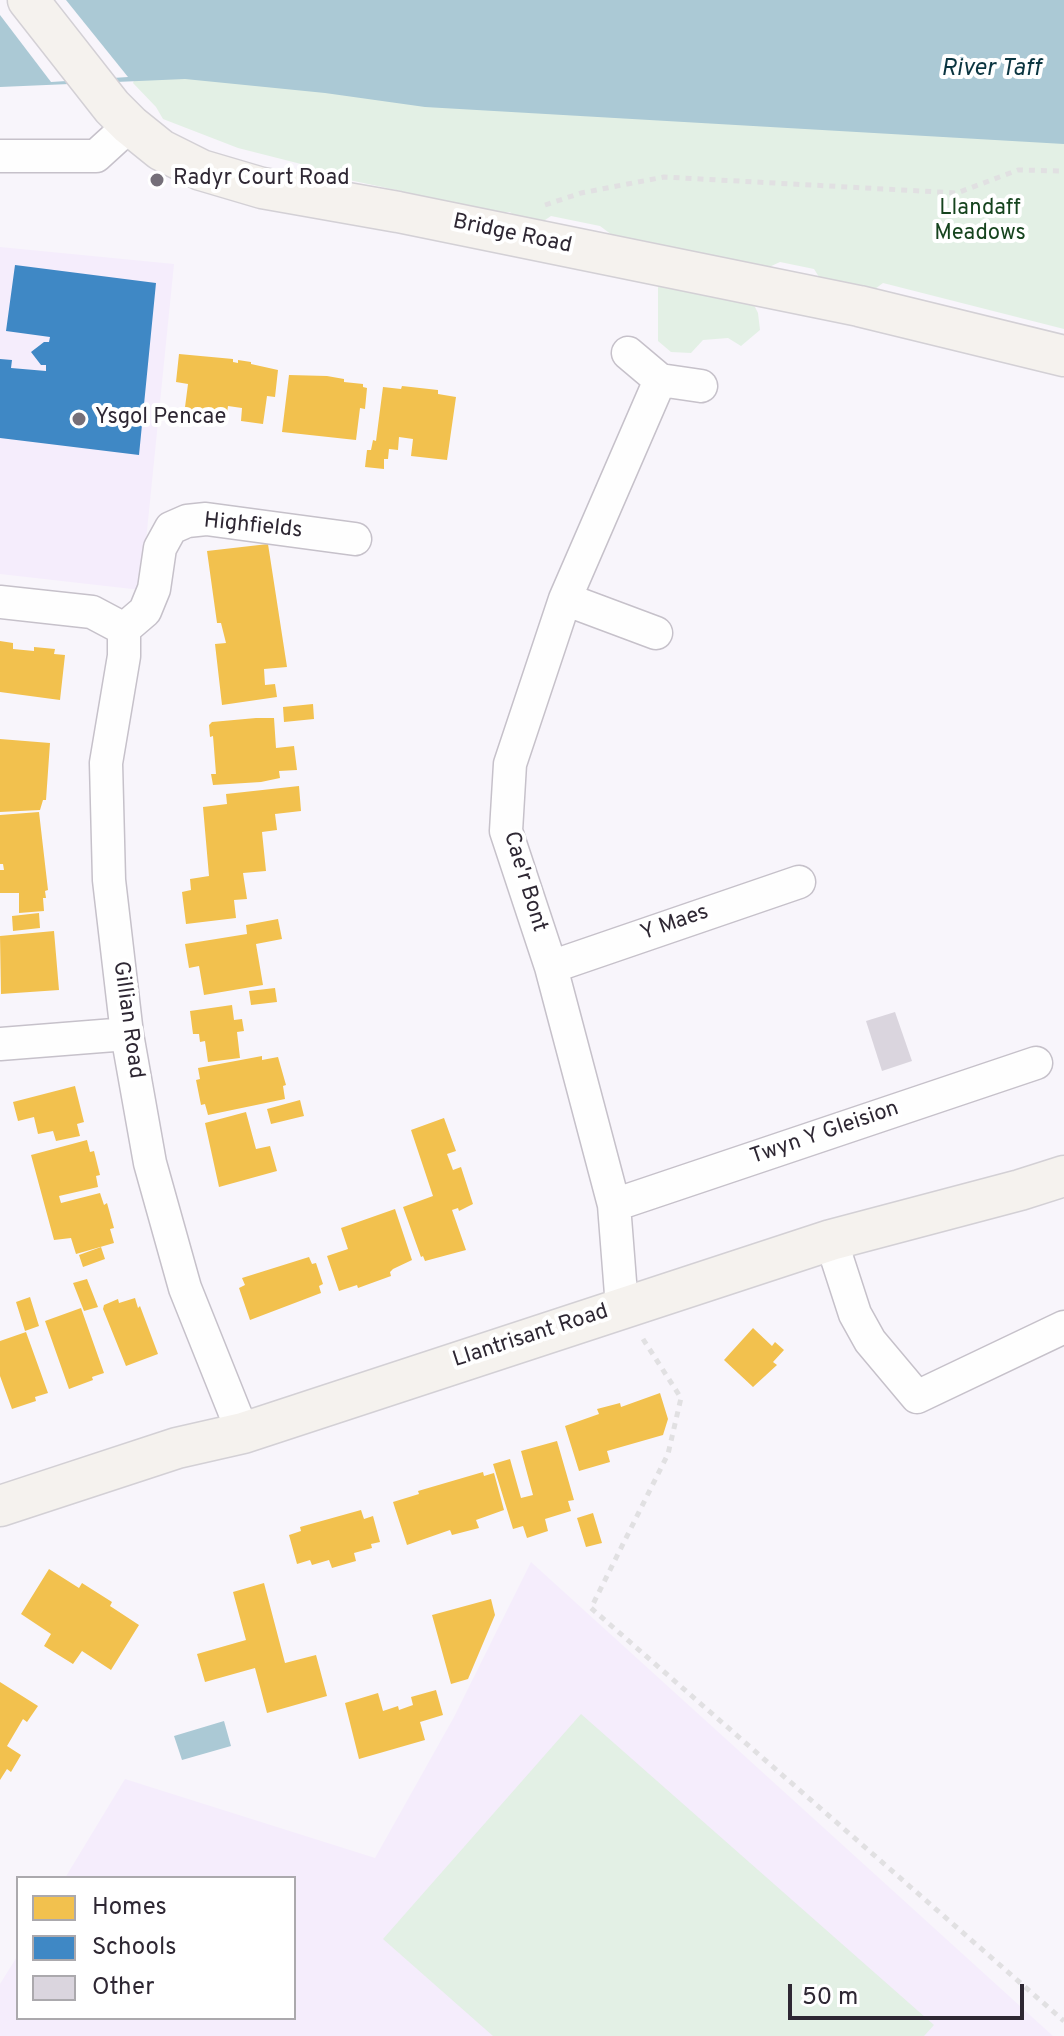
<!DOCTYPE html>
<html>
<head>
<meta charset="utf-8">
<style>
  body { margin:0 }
  #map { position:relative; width:1064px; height:2036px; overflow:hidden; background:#f8f5fb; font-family:Overpass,sans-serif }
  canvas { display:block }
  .legend { position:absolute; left:16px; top:1876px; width:280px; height:144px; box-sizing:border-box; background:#fff; border:2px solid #aba9ad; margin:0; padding:10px 14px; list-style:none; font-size:24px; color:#2e2733 }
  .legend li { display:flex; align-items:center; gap:16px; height:40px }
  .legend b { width:40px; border:2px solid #aba9ad }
  .scale { position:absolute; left:788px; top:1984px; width:236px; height:36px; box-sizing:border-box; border:4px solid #2e2733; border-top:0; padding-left:10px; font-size:24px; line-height:28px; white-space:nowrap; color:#2e2733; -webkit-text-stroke:6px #fff; paint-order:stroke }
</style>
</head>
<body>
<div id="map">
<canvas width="1064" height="2036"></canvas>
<ul class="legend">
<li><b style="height:22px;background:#f2c14e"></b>Homes</li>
<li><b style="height:22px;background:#3f88c5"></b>Schools</li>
<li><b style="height:22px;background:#dad5de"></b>Other</li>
</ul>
<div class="scale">50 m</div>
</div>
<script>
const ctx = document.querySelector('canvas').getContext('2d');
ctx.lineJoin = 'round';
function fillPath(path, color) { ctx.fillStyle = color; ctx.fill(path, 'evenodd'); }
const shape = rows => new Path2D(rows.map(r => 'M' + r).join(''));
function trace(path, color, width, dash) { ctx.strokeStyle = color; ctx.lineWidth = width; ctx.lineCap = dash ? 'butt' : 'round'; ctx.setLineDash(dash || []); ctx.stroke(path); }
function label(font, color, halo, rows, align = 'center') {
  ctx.font = font + ' Overpass,sans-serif'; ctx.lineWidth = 8; ctx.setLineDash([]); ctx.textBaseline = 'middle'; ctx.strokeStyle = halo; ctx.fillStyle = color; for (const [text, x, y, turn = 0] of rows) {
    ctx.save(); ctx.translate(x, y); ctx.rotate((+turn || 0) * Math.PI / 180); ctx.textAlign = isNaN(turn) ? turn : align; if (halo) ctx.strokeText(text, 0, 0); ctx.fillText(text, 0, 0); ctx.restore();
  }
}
const built = shape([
  [0,247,174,264,141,590,0,574],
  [531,1562,1053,2036,0,2036,0,1984,18,1955,18,2018,294,2018,294,1878,65,1878,125,1779,375,1858,454,1717]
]);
const green = shape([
  [138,69,1064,124,1064,329,883,283,875,289,828,291,814,269,780,262,767,268,749,295,758,313,760,330,741,346,728,338,703,340,691,353,671,352,658,341,658,253,616,238,600,226,551,216,533,228,520,223,510,212,493,214,417,203,401,191,349,180,301,164,238,148,163,119,156,107,133,83],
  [581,1714,934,2025,924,2036,493,2036,383,1939]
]);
const water = shape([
  [0,0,1064,0,1064,144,425,107,325,93,185,79,0,87],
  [224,1721,231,1746,182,1760,174,1736]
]);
const pier = shape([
  [0,0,66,0,128,77,51,82,0,15]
]);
const homes = shape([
  [179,354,233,359,233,362,238,363,238,360,251,362,251,364,278,370,275,397,267,396,263,424,241,421,242,408,228,406,226,420,184,415,188,384,176,382],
  [289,375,327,376,344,379,344,382,363,384,363,387,367,388,365,409,360,408,356,440,282,432],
  [402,386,438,390,438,394,456,397,447,460,411,456,413,439,399,437,398,450,389,449,388,459,384,459,384,469,365,467,367,450,371,450,373,440,376,441,383,387,401,389],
  [268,544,287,667,264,669,265,685,275,684,277,697,222,705,215,644,226,643,221,623,217,623,207,551],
  [0,641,13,643,13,649,34,651,34,647,55,649,54,654,65,655,60,700,0,692],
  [313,704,314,719,284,722,283,707],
  [256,718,274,718,276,748,294,746,297,770,279,771,280,778,261,782,213,785,211,774,216,774,213,736,210,737,209,725,212,722],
  [0,739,50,743,46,800,43,800,40,810,0,812],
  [299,786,301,811,275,814,277,830,262,832,266,871,243,873,247,899,234,900,236,918,186,924,182,892,191,890,190,879,209,876,203,807,227,804,226,794],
  [39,812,48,890,45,891,46,898,43,898,44,911,19,913,19,893,0,893,0,870,4,870,3,864,0,864,0,815],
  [39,913,40,928,13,931,12,916],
  [278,919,282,939,256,944,263,985,204,995,199,966,189,968,185,944,247,934,246,925],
  [54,931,59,990,1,994,0,936],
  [275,988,277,1002,251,1005,249,991],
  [232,1005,234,1020,242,1019,244,1031,237,1032,240,1058,208,1062,205,1041,200,1042,199,1034,193,1034,190,1011],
  [262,1056,262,1060,278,1057,286,1085,283,1086,285,1099,208,1115,205,1104,201,1105,196,1080,200,1079,198,1068],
  [75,1086,84,1122,77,1124,80,1136,56,1141,53,1131,38,1134,34,1117,18,1121,13,1102],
  [300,1100,304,1116,271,1124,267,1109],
  [246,1112,256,1149,270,1146,277,1171,219,1187,205,1123],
  [444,1118,456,1151,447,1154,453,1170,461,1167,473,1204,459,1211,458,1208,452,1210,466,1250,425,1261,423,1256,421,1257,403,1207,433,1196,411,1130],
  [87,1140,90,1152,94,1151,100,1175,96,1176,98,1187,59,1196,61,1203,100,1193,104,1205,107,1203,114,1228,110,1229,114,1243,76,1254,71,1238,54,1240,31,1155],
  [395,1209,412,1260,393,1269,390,1272,391,1276,358,1288,357,1285,339,1291,327,1256,348,1249,341,1228],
  [101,1247,105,1259,83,1267,79,1255],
  [309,1257,312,1264,316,1263,323,1284,319,1286,321,1293,250,1320,239,1288,245,1285,242,1278],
  [87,1279,98,1307,84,1311,73,1283],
  [30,1297,39,1326,25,1331,16,1302],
  [135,1298,138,1308,140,1306,158,1354,126,1366,103,1309,104,1305,118,1299,119,1303],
  [81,1308,104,1373,92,1377,93,1380,69,1389,45,1321],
  [753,1328,772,1346,775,1342,784,1350,773,1362,777,1365,753,1387,724,1360],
  [26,1332,48,1393,35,1397,36,1401,12,1409,0,1376,0,1341],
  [660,1393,668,1419,663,1435,607,1451,610,1462,579,1471,565,1426,599,1414,597,1409,620,1403,621,1407],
  [557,1441,574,1500,568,1501,571,1511,545,1519,548,1531,527,1538,523,1526,513,1529,493,1464,510,1459,521,1498,533,1495,521,1451],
  [483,1472,484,1476,494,1473,504,1510,476,1520,479,1528,452,1535,450,1530,407,1545,393,1502,419,1494,418,1491],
  [361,1510,364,1519,373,1516,380,1542,371,1544,372,1548,354,1553,356,1561,332,1568,329,1560,312,1565,310,1560,297,1564,289,1535,301,1531,300,1527],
  [593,1513,602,1543,586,1547,577,1518],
  [49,1569,79,1588,82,1583,112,1602,110,1606,139,1625,111,1670,82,1651,73,1664,44,1646,51,1634,21,1614],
  [264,1583,285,1663,316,1655,327,1696,267,1713,255,1668,205,1682,197,1654,246,1640,233,1592],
  [491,1599,495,1615,468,1679,451,1684,432,1615],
  [0,1682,38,1706,27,1722,23,1719,7,1746,21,1755,11,1772,7,1769,0,1780],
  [436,1690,443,1715,420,1722,425,1740,359,1759,345,1703,378,1693,383,1711,398,1706,399,1710,413,1705,411,1697]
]);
const schools = shape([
  [15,265,156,283,139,455,0,438,0,359,12,360,11,368,46,371,46,365,41,365,31,352,44,342,49,342,50,337,6,331]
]);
const building = shape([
  [895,1012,912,1061,882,1071,866,1021]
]);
const path = shape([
  [545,205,581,193,664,177,957,193,1018,170,1064,171],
  [643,1339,681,1398,668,1454,591,1608,1064,2021]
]);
const minor = shape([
  [0,156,96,156,130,125],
  [660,380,701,386],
  [565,599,656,633],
  [0,602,92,612,124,629,124,656,106,763,109,880,127,1034,150,1163,185,1288,243,1433],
  [124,629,145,611,154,589,160,548,171,528,187,521,206,519,355,539],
  [551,967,799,882],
  [0,1044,127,1034],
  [614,1205,1036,1063],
  [831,1240,855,1314,870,1341,917,1397,1064,1327],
  [622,1307,614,1205,551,967,506,831,510,764,565,599,660,380,628,353]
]);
const major = shape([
  [28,0,112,107,130,125,161,150,201,170,262,188,398,212,859,306,1064,356],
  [0,1506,177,1448,243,1433,831,1240,1020,1190,1064,1176]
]);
const markers = [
  [157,180,8,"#756f79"],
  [79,419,8,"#756f79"]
];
const poiNames = [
  ["Radyr Court Road",173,180],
  ["Ysgol Pencae",95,419]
];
const parkNames = [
  ["Llandaff",980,210],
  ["Meadows",980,235]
];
const streetNames = [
  ["Bridge Road",512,235,12],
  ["Highfields",253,527,6],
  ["Cae'r Bont",524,882,73],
  ["Y Maes",675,924,-19],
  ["Gillian Road",127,1020,82],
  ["Twyn Y Gleision",825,1134,-19],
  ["Llantrisant Road",531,1337,-18]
];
const waterNames = [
  ["River Taff",991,70]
];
fillPath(built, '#f5edfc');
fillPath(green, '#e3f0e5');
fillPath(water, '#abc9d5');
fillPath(pier, '#f8f5fb');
fillPath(homes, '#f2c14e');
fillPath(schools, '#3f88c5');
fillPath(building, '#dad5de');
trace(minor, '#c6c1ca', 35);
trace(major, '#d3d0d5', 43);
trace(path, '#e1e0e2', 5, [6, 6]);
trace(minor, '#fefefe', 32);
trace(major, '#f5f2ee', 40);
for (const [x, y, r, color] of markers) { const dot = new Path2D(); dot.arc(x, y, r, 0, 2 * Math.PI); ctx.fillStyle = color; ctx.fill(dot); trace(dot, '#fff', 3); }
label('22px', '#2e2733', '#fff', poiNames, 'left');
label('22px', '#16441e', '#fff', parkNames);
label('22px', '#2e2733', '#fff', streetNames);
label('italic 24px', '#0b3540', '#fff', waterNames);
</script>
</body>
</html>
